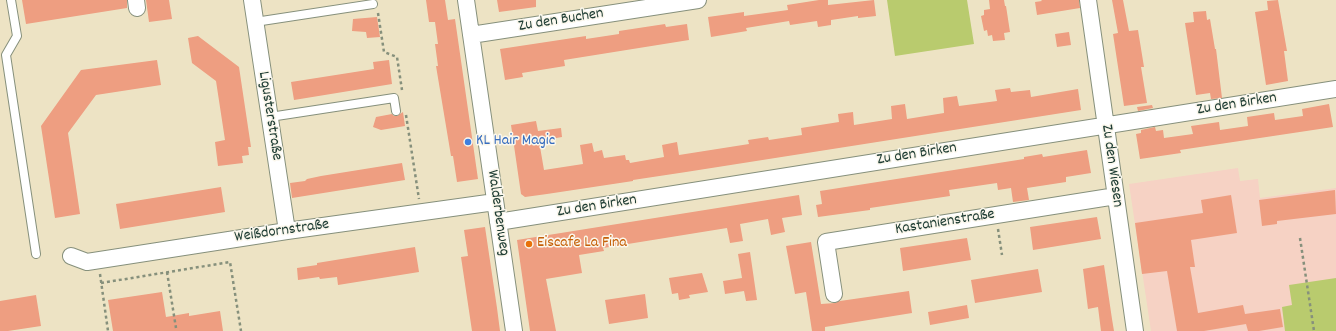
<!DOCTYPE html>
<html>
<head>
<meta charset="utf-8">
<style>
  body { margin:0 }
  canvas { display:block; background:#ede3c4 }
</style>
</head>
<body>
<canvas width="1336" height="331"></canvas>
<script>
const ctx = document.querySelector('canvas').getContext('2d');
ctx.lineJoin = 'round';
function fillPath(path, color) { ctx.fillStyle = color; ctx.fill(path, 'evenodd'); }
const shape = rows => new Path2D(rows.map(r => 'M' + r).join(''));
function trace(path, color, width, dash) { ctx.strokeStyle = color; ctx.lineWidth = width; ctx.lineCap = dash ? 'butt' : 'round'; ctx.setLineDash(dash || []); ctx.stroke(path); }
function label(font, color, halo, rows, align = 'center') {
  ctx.font = font + ' Dekko,sans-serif'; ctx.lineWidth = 3; ctx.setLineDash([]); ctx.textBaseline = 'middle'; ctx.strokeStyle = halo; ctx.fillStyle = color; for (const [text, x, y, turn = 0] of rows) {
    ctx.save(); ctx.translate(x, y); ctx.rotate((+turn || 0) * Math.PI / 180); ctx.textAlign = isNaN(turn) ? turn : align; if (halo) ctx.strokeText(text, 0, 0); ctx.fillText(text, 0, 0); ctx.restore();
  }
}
const built = shape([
  [1238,168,1240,181,1258,179,1260,198,1336,188,1336,331,1151,331,1129,184]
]);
const green = shape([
  [887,0,967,0,974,44,895,56],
  [1336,278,1336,331,1285,331,1282,307,1292,305,1289,285]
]);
const building = shape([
  [22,0,127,0,127,8,26,24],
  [146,0,169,0,172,19,149,22],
  [426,0,445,0,448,20,455,19,478,179,457,182,453,156,451,156,436,66,438,66,435,44,438,44,435,22,429,22],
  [497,0,536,0,536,7,499,12],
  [819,0,828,0,828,5,874,0,876,16,858,18,858,16,831,20,831,25,818,27,817,21,790,25,789,21,746,28,747,31,711,37,708,17,744,12,744,16,788,10,787,5],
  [989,0,1004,0,1005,6,1006,6,1010,32,1004,33,1005,40,993,41,992,35,988,36,987,30,984,31,981,16,984,15,984,10,990,9],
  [1041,0,1079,0,1080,8,1037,15,1035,2,1042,1],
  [1112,0,1123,0,1129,31,1138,30,1144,67,1141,67,1147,103,1124,106,1113,34,1118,33],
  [1278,0,1287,51,1284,51,1288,81,1266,85,1255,12,1268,10,1267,1],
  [1206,11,1207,20,1210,19,1215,49,1216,49,1222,98,1211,99,1210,93,1196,95,1185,23,1194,22,1193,12],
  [377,17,380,37,367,38,366,32,352,31,353,19],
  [665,24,666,27,687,24,689,40,564,60,565,66,522,73,523,77,505,80,500,49,586,36,586,39,619,34,619,31],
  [1069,32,1071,45,1057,47,1055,34],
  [198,36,239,67,251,147,248,147,249,155,242,156,243,163,218,166,215,142,225,140,216,81,192,63,188,38],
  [157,60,161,85,96,95,68,133,80,214,55,218,41,126,81,70],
  [389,60,392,84,294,100,291,82,374,69,373,62],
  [1010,88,1011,92,1030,90,1031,97,1078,89,1081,110,686,172,633,180,633,181,547,194,525,197,521,194,511,125,536,121,538,131,561,128,562,137,539,141,544,170,583,164,580,145,592,143,594,152,602,150,604,158,625,155,626,160,629,160,630,163,664,157,662,145,677,142,679,155,749,144,748,140,768,137,769,140,802,135,801,128,839,122,838,114,853,112,854,125,892,119,891,106,905,104,907,119,944,113,943,98,957,96,959,106,997,101,995,90],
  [1329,104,1333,127,1180,150,1181,153,1140,159,1136,134,1141,133,1141,130,1155,127,1156,131,1163,130,1164,138,1193,134,1191,126,1219,122,1220,130,1248,126,1247,117,1274,113,1275,120,1303,116,1302,109],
  [1152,105,1153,108,1138,111,1137,107],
  [403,112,405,126,381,130,373,127,376,117,392,114,394,116,397,116],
  [1087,150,1091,173,1066,177,1066,182,1027,188,1029,200,1013,202,1011,188,998,190,997,183,949,190,950,196,870,208,870,210,818,217,816,205,822,204,820,191,1024,159,1024,157,1042,154,1043,157],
  [402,163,405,180,292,198,290,183,305,181,307,179,321,176],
  [221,187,225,212,120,229,116,204],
  [1335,190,1336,214,1277,221,1277,224,1262,226,1259,200],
  [799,195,802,215,782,218,785,232,771,235,768,219,740,224,743,241,730,243,727,228,603,248,604,251,579,255,582,273,546,279,556,331,530,331,517,240],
  [1231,195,1237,233,1191,240,1195,267,1190,267,1198,313,1243,305,1245,314,1280,309,1283,327,1259,331,1248,331,1246,324,1204,331,1177,331,1167,271,1142,274,1135,223,1203,213,1201,200],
  [1097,217,1101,239,1033,250,1030,227],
  [485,227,497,308,500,331,472,331,461,257,468,256,464,230],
  [967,238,971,260,903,271,900,248],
  [811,242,821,304,835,303,840,301,909,291,912,313,825,327,825,331,812,331,806,292,795,294,786,246],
  [415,247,419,272,338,285,337,277,320,279,319,277,298,280,297,268,317,265,317,263],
  [750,252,757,300,746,301,744,291,725,294,723,281,742,278,738,254],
  [1104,265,1112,319,1114,331,1101,331,1098,307,1088,309,1083,269],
  [1038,269,1042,292,975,303,971,280],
  [702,273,708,292,689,295,690,298,679,300,678,293,672,294,669,278],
  [162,292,166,317,189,313,189,316,220,311,223,331,113,331,108,300],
  [645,294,648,318,609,324,605,300],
  [36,295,41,326,8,331,0,331,0,301],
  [967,305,969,318,930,325,928,312]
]);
const path = shape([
  [378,13,384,52,397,57,402,90],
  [406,115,419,199],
  [998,229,1002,255],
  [1300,238,1314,331],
  [167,272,176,328],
  [100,274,108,331],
  [101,283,230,262,241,331]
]);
const service = shape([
  [11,0,17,36,6,55,36,254],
  [255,22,373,4],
  [270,117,394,98,396,111]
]);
const minor = shape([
  [136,0,137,8],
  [252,0,287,231],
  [466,0,514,331],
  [1088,0,1135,331],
  [471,35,698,0],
  [498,222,1336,89],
  [71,256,87,262,287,231,495,202],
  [834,294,826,242,1116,196]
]);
const markers = [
  [468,142,4,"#3f7fe0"],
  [529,244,4,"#e8710a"]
];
const streetNames = [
  ["Zu den Buchen",561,21,-9],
  ["Zu den Birken",1237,105,-9],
  ["Ligusterstraße",269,116,81],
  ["Zu den Birken",917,155,-9],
  ["Zu den Wiesen",1111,166,82],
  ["Zu den Birken",597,207,-9],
  ["Walderbenweg",497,213,82],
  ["Kastanienstraße",945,223,-9],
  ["Weißdornstraße",282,232,-8]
];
const shopNames = [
  ["KL Hair Magic",476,142]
];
const foodNames = [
  ["Eiscafe La Fina",537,244]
];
fillPath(built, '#f6d2c4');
fillPath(green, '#b9cb6e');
fillPath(building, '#ee9e81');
trace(service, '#86907c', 10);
trace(minor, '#86907c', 18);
trace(path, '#86907c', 2.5, [3, 3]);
trace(service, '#fff', 8);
trace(minor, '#fff', 16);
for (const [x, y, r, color] of markers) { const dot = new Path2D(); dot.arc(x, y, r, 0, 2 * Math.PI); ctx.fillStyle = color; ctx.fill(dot); trace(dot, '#fbf7ec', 1.5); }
label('16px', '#1f3d34', '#fbf7ec', streetNames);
label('16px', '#366cbe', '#fbf7ec', shopNames, 'left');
label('16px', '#c56008', '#fbf7ec', foodNames, 'left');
</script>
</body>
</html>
